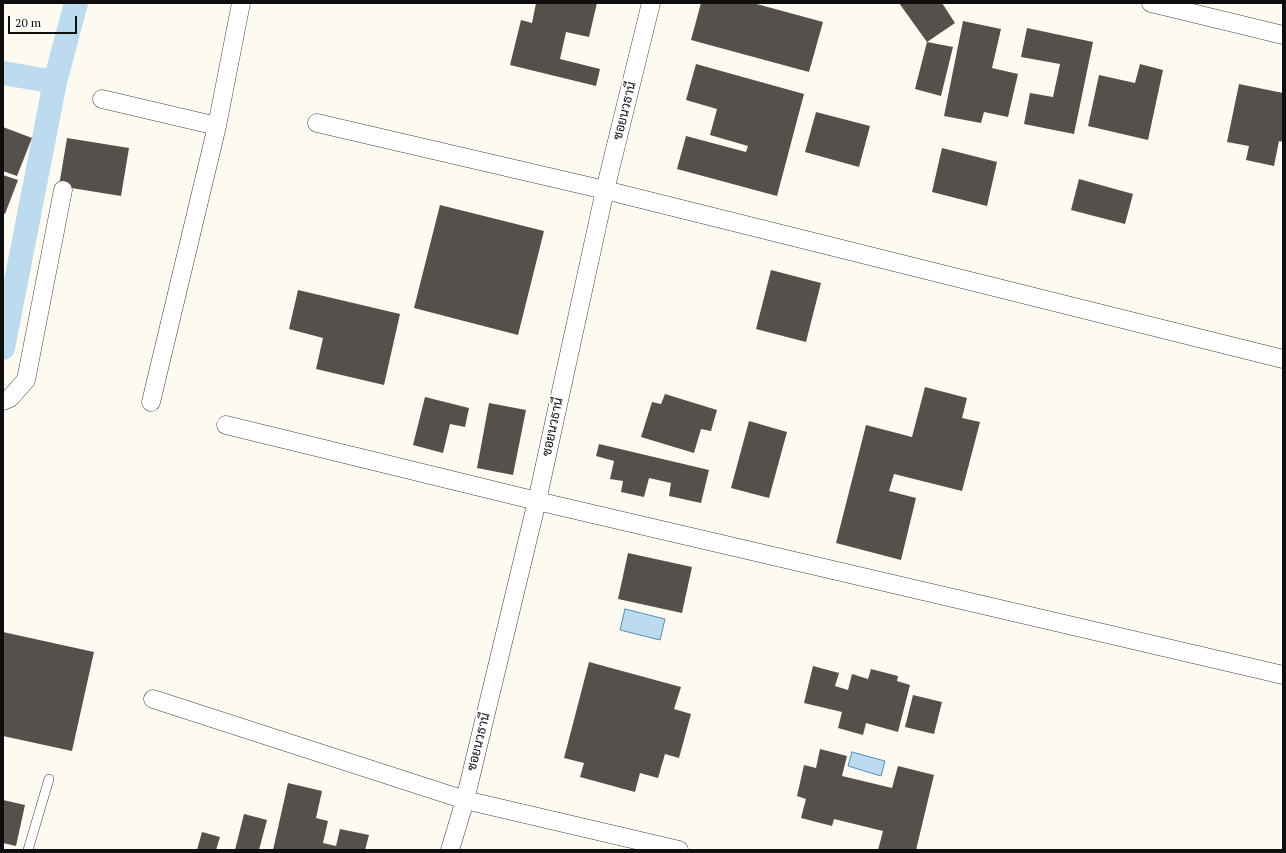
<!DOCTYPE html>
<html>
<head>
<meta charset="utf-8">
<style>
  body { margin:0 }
  #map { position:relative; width:1286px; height:853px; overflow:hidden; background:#fdfbf1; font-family:"PT Serif",serif }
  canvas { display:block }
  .frame { position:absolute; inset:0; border:4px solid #0e0e0e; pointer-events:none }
  .scale { position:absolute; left:8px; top:16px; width:69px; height:18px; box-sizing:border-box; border:2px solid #0e0e0e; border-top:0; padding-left:5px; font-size:12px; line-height:14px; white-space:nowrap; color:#0e0e0e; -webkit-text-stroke:3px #fff; paint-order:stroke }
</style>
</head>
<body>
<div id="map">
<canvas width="1286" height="853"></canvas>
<div class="frame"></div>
<div class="scale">20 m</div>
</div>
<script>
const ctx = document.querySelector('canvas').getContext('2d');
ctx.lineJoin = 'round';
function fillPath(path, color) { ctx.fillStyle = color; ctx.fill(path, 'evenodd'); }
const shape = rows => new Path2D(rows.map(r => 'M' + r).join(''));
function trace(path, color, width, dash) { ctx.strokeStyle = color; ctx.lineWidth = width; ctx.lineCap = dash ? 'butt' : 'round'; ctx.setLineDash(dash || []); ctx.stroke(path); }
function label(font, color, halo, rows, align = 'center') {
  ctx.font = font + ' "PT Serif",Sarabun,serif'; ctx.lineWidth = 4; ctx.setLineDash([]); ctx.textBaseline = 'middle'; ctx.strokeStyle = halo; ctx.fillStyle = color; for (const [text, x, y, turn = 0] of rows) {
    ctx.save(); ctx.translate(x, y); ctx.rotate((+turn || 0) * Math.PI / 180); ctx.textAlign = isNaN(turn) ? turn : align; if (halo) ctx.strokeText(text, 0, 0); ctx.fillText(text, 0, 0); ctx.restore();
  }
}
const water = shape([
  [625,609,665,619,660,640,620,630,625,609],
  [852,752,885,761,881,776,848,766,852,752]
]);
const canal = shape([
  [3,73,55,82],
  [3,348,55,82,76,3]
]);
const building = shape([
  [536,3,597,3,589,37,566,32,560,59,600,69,596,86,510,65,521,20,532,23],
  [701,3,753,3,823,22,809,72,691,40],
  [899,3,942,3,955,23,927,42],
  [963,21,1001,29,992,68,1018,74,1008,117,984,112,981,123,944,116],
  [1027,28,1093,42,1074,134,1024,124,1030,93,1053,97,1060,64,1021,57],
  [927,42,953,47,941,96,915,89],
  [696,64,804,94,777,196,677,169,686,136,746,152,748,146,710,135,717,109,686,100],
  [1140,64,1163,70,1148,140,1088,126,1099,75,1135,83],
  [1239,84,1283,93,1283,142,1279,141,1274,166,1246,160,1249,146,1227,142],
  [816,112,870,126,859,167,805,152],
  [3,127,32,138,17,176,3,171],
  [67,138,129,148,121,196,59,186],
  [942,148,997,162,987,206,932,192],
  [3,175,18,180,5,214,3,213],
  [1079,179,1133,194,1125,224,1071,210],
  [440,205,544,231,518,335,414,308],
  [771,270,821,283,806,342,756,329],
  [298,290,400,314,384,385,316,369,323,338,289,329],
  [925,387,967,398,962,418,980,422,962,491,894,474,889,491,916,498,901,560,836,543,866,425,912,437],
  [665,394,717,410,711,431,701,429,694,453,641,437,652,402,661,404],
  [425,397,469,408,465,427,450,424,443,453,413,445],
  [489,403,526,410,513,475,477,468],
  [749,421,787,432,769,498,731,488],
  [599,444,709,470,701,503,669,496,671,483,649,478,644,497,621,492,623,481,610,479,614,461,596,456],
  [628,553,692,567,682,613,618,599],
  [3,632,94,652,72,751,3,736],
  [589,662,681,687,674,709,691,714,679,758,665,754,658,778,640,773,635,792,580,777,584,763,564,758],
  [813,666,839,673,835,686,848,690,852,674,868,679,871,669,898,676,897,681,910,685,898,732,866,723,863,735,838,728,842,712,804,703],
  [913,695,942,702,934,734,905,727],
  [820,749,847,756,842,776,892,788,898,766,934,775,916,850,878,850,883,831,834,819,832,826,801,818,806,799,797,796,804,765,816,768],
  [288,783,322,791,316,818,328,821,323,843,336,846,340,829,369,835,365,850,273,850],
  [3,800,25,805,16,846,3,843],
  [244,814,267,820,259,850,235,850],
  [202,832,220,837,216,850,197,850]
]);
const lane = shape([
  [28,850,49,779]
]);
const street = shape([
  [1151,3,1283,35],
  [102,99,217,126],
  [317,123,605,190,1283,359],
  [3,401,10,398,26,380,63,190],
  [151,402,217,126,241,3],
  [226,425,537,501,1283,675],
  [153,699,465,800,679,850],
  [450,850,465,800,537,501,605,190,651,3]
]);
const streetNames = [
  ["ซอยนวธานี",625,111,-76],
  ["ซอยนวธานี",553,427,-78],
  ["ซอยนวธานี",479,742,-76]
];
fillPath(water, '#bcdbee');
trace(water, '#4d8fbc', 1);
trace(canal, '#bcdbee', 24);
fillPath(building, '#55504c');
trace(lane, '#414141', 10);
trace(street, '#414141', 19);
trace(lane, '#fff', 9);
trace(street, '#fff', 18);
label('13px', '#0e0e0e', '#fff', streetNames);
</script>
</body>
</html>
